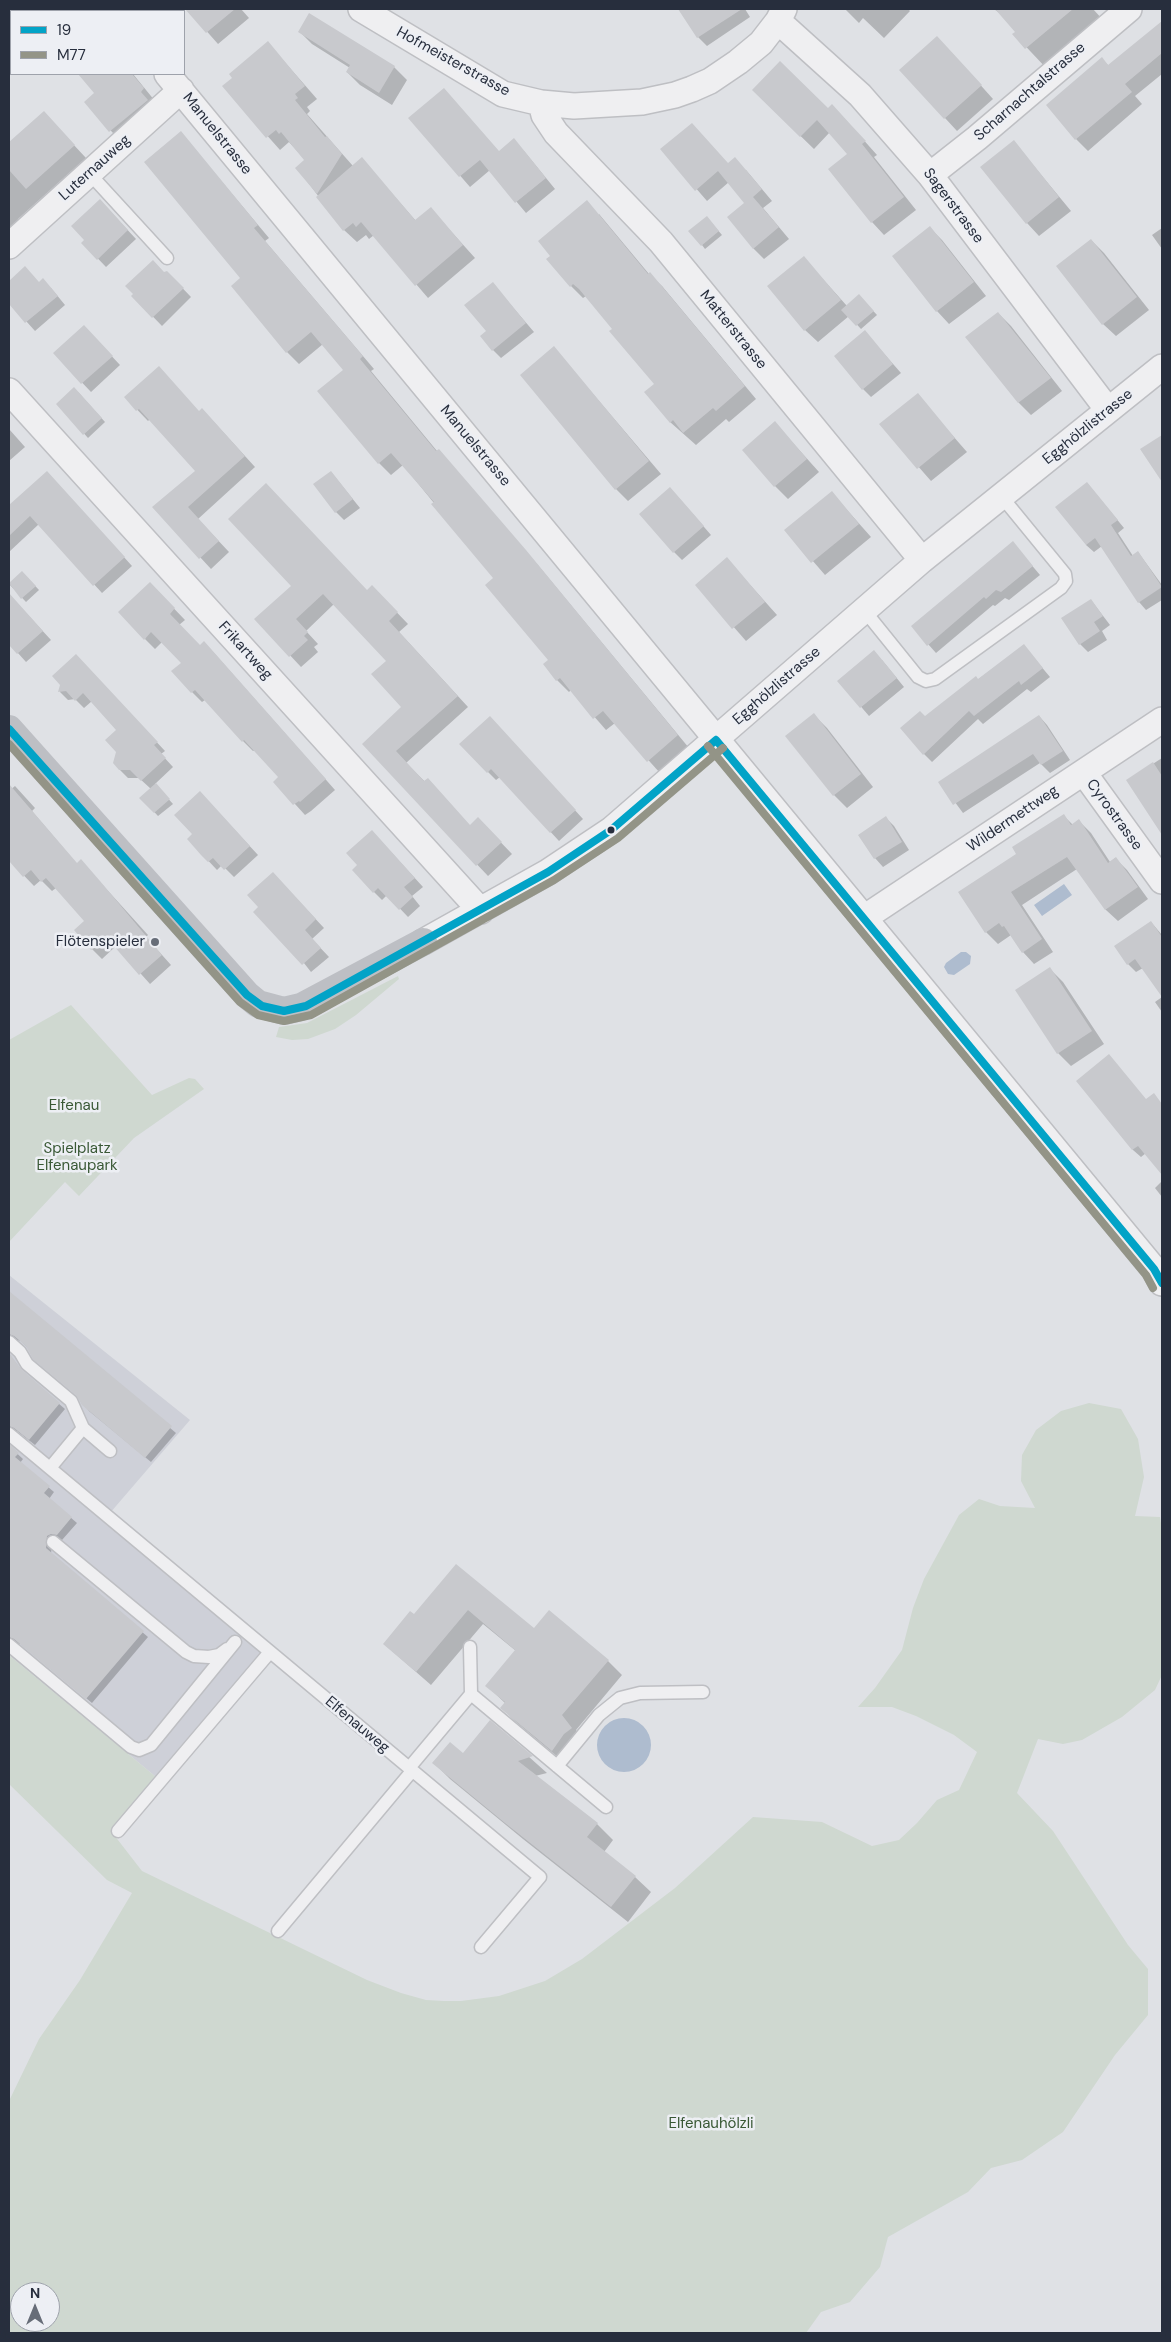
<!DOCTYPE html>
<html>
<head>
<meta charset="utf-8">
<style>
  body { margin:0 }
  #map { position:relative; width:1171px; height:2342px; overflow:hidden; background:#dfe1e5; font-family:"DM Sans",sans-serif }
  canvas { display:block }
  .frame { position:absolute; inset:0; border:10px solid #272e3d; pointer-events:none }
  .legend { position:absolute; left:10px; top:10px; width:175px; height:65px; box-sizing:border-box; background:#edeff4; border:1px solid #9ea2ab; margin:0; padding:6px 9px; list-style:none; font-size:15px; color:#272e3d }
  .legend li { display:flex; align-items:center; gap:10px; height:25px }
  .legend b { width:25px; border:1px solid #9ea2ab }
  .north { position:absolute; left:10px; top:2282px; width:50px; height:50px; box-sizing:border-box; background:#edeff4; border:1px solid #9ea2ab; border-radius:50%; rotate:0deg; font-size:14px; font-weight:700; line-height:20px; text-align:center; color:#272e3d }
  .north::after { content:''; display:block; margin:auto; width:18px; height:22px; background:#676d78; clip-path:polygon(50% 0,100% 100%,50% 72%,0 100%) }
</style>
</head>
<body>
<div id="map">
<canvas width="1171" height="2342"></canvas>
<div class="frame"></div>
<ul class="legend">
<li><b style="height:6px;background:#02a3c7"></b>19</li>
<li><b style="height:6px;background:#939487"></b>M77</li>
</ul>
<div class="north">N</div>
</div>
<script>
const ctx = document.querySelector('canvas').getContext('2d');
ctx.lineJoin = 'round';
function fillPath(path, color) { ctx.fillStyle = color; ctx.fill(path, 'evenodd'); }
const shape = rows => new Path2D(rows.map(r => 'M' + r).join(''));
function trace(path, color, width, dash) { ctx.strokeStyle = color; ctx.lineWidth = width; ctx.lineCap = dash ? 'butt' : 'round'; ctx.setLineDash(dash || []); ctx.stroke(path); }
function label(font, color, halo, rows, align = 'center') {
  ctx.font = font + ' "DM Sans",sans-serif'; ctx.lineWidth = 5; ctx.setLineDash([]); ctx.textBaseline = 'middle'; ctx.strokeStyle = halo; ctx.fillStyle = color; for (const [text, x, y, turn = 0] of rows) {
    ctx.save(); ctx.translate(x, y); ctx.rotate((+turn || 0) * Math.PI / 180); ctx.textAlign = isNaN(turn) ? turn : align; if (halo) ctx.strokeText(text, 0, 0); ctx.fillText(text, 0, 0); ctx.restore();
  }
}
const built = shape([
  [9,1275,190,1420,110,1513,268,1645,156,1777,9,1655]
]);
const green = shape([
  [398,976,399,979,356,1015,335,1029,308,1039,292,1040,276,1037,279,1027,307,1023],
  [71,1005,152,1095,189,1078,195,1079,204,1089,134,1138,79,1196,65,1182,9,1242,9,1040],
  [1089,1403,1121,1409,1138,1439,1144,1477,1135,1516,1160,1517,1162,1529,1162,1675,1155,1690,1122,1717,1082,1740,1063,1744,1038,1739,1017,1793,1053,1831,1128,1945,1148,1969,1148,2015,1115,2055,1063,2132,1022,2160,991,2168,968,2192,888,2237,880,2267,850,2302,821,2312,806,2333,9,2333,9,2101,39,2039,80,1980,132,1893,107,1880,9,1784,9,1655,156,1777,111,1831,142,1871,367,1980,401,1993,426,2000,444,2001,461,2001,499,1996,545,1981,582,1959,675,1888,753,1817,822,1822,872,1846,899,1840,917,1823,937,1800,959,1790,977,1752,954,1735,916,1716,892,1707,858,1707,875,1688,902,1650,913,1608,924,1579,959,1515,979,1499,1000,1506,1035,1508,1021,1481,1022,1455,1036,1430,1061,1411],
  [20,2292,50,2292,50,2322,20,2322]
]);
const water = shape([
  [1064,884,1072,895,1042,916,1034,905],
  [961,952,966,952,971,956,970,964,954,975,948,974,944,967,946,963],
  '597 1745a27 27 0 1 1 54 0a27 27 0 1 1-54 0Z'
]);
const shadow = shape([
  [23,9,78,9,80,11,25,11],
  [187,9,241,9,249,18,218,44],
  [687,9,745,9,750,17,707,46,698,37,682,12],
  [845,9,908,9,910,11,884,38,863,18,859,23],
  [994,9,1093,9,1112,30,1048,70,1014,34,1017,32,1002,15],
  [1162,23,1162,74,1135,96,1142,104,1088,151,1076,139,1102,59,1109,66],
  [299,31,394,67,407,80,392,105,360,85,347,72,350,68,312,44],
  [268,43,317,99,307,107,310,111,307,114,353,166,362,159,416,221,431,209,475,258,428,298,374,235,369,239,366,235,357,242,344,230,297,168,306,161,289,142,280,150,224,87],
  [950,51,993,99,957,131,945,118],
  [80,74,133,74,155,101,122,143,85,102,96,93],
  [753,90,828,109,844,118,877,155,874,157,916,210,884,235,872,222,849,154,830,132,814,149],
  [44,113,86,158,18,219,19,220,9,230,9,144],
  [410,118,499,152,524,151,555,189,526,213,490,170,470,187],
  [181,133,269,238,265,241,374,369,371,371,437,451,537,564,689,748,660,773,615,723,606,730,571,690,569,692,557,680,550,660,495,578,403,465,391,475,379,463,345,370,323,344,299,364,287,352,242,278],
  [1014,142,1071,211,1039,236,1027,223],
  [662,149,746,170,772,201,763,208,789,239,764,259,753,248,746,203,729,182,707,201],
  [108,209,136,239,106,267,83,243],
  [599,214,649,274,662,286,756,399,729,422,726,419,696,445,670,422,655,384,614,329,586,296,583,298,571,286],
  [710,221,722,235,705,249,702,245],
  [930,228,942,240,986,296,949,324,937,311],
  [1162,228,1162,249,1152,235],
  [1091,240,1104,253,1149,310,1116,336,1103,324],
  [804,258,847,306,863,300,877,315,861,329,849,316,818,342,805,330],
  [25,268,39,283,51,288,65,305,35,331,9,302,9,283],
  [167,272,191,297,162,326,133,296],
  [493,284,534,332,501,358,493,350,488,331],
  [998,313,1011,326,1062,391,1031,415,1019,403,967,338],
  [865,332,901,373,871,397,863,389],
  [92,335,120,365,91,392,54,353],
  [554,348,661,474,628,501,616,489],
  [78,392,105,422,88,438,58,404],
  [917,395,967,452,931,481,881,424],
  [126,398,199,412,213,421,255,467,198,519,229,552,211,569,154,507,197,471,150,419,148,421],
  [775,423,819,472,788,499,775,486],
  [9,429,25,447,9,461],
  [47,472,132,566,102,593,39,524,9,552,9,507],
  [331,472,360,508,344,520,336,512],
  [1087,483,1124,528,1118,533,1133,556,1138,552,1162,585,1162,600,1146,610,1139,602,1102,546,1094,552,1086,545],
  [832,493,871,537,825,575,786,530],
  [678,497,711,535,682,560,674,552],
  [1013,543,1040,575,1009,600,1005,598,995,606,993,605,936,653,912,626],
  [727,559,777,615,746,641,697,585],
  [22,572,39,590,26,602,9,584],
  [293,586,367,592,383,598,408,624,399,632,468,707,406,763,470,826,489,830,512,854,488,876,363,744,403,707,388,661,334,604,306,631,318,644,314,647,318,652,301,667,256,619],
  [160,594,185,620,179,625,200,647,214,653,335,790,311,811,305,815,275,782,280,777,255,750,253,751,243,741,205,700,202,702,192,692,182,663,162,642,155,649,145,639],
  [1091,600,1110,625,1102,631,1107,640,1088,652,1080,644],
  [16,602,51,640,26,662,9,643,9,608],
  [1024,646,1050,677,1031,692,1027,689,983,724,978,719,932,762,924,754,925,718],
  [882,660,904,687,869,716,839,681],
  [84,664,165,751,161,754,173,767,155,784,173,804,158,816,141,798,151,789,139,778,128,778,119,769,117,730,92,701,84,708,75,699,68,700,60,692,61,684],
  [814,715,827,728,873,787,847,808,834,795],
  [1039,716,1047,725,1070,760,1050,773,1040,763,963,813,940,782],
  [498,726,583,819,559,841,500,777,496,780,488,772],
  [1162,758,1162,831,1128,780],
  [15,786,35,808,32,811,77,864,90,871,148,935,146,937,171,965,150,984,116,946,102,959,92,949,86,921,56,888,52,891,41,880,34,886,9,860,9,791],
  [208,801,258,855,234,877,222,865,217,870,202,854,194,834],
  [1063,815,1073,825,1079,821,1091,833,1110,862,1115,858,1127,870,1148,899,1118,921,1106,910,1077,869,1022,905,1053,952,1034,964,1023,952,1011,935,998,944,986,932,1018,854],
  [886,818,894,826,909,850,883,867,875,858],
  [380,840,423,887,412,896,420,906,408,917,387,895,382,900,374,892],
  [281,882,324,928,312,939,329,957,311,972,260,907],
  [1151,922,1162,935,1162,995,1143,968,1136,972,1128,964],
  [1050,969,1063,982,1104,1044,1071,1066,1058,1053],
  [1162,997,1162,1012,1155,1002],
  [1109,1056,1162,1119,1162,1173,1146,1153,1141,1157,1133,1150,1078,1082],
  [1162,1181,1162,1197,1155,1188],
  [9,1292,176,1433,151,1462,89,1411,78,1396,21,1341,13,1339,9,1342],
  [9,1354,25,1375,65,1409,35,1445,17,1431,11,1432,9,1435],
  [9,1446,23,1459,20,1463,54,1492,49,1499,77,1523,62,1540,56,1539,52,1542,51,1554,148,1637,92,1703,21,1644,12,1643,9,1640],
  [456,1566,534,1630,608,1661,622,1675,576,1730,585,1743,578,1748,566,1764,516,1722,502,1708,505,1703,487,1686,516,1651,483,1624,431,1685,384,1644,414,1616],
  [490,1722,547,1773,535,1776,597,1824,613,1840,604,1852,635,1877,651,1892,628,1922,523,1839,450,1779,434,1763,463,1754]
]);
const building = shape([
  [185,9,235,9,206,33],
  [678,9,742,9,697,38],
  [995,9,1073,9,1025,49,1012,34,1015,32],
  [309,13,395,66,379,93,346,72,350,65,298,32],
  [1162,21,1162,53,1125,84,1132,92,1075,140,1046,105,1102,57,1108,65],
  [937,36,982,85,944,119,899,70],
  [268,41,305,86,295,94,298,98,295,100,325,137,327,136,342,154,317,194,295,168,304,160,281,132,279,134,276,130,266,138,222,86,232,78,229,74],
  [780,61,828,108,832,104,851,125,866,141,862,144,904,197,871,223,828,169,847,154,833,138,817,120,800,137,752,90],
  [78,74,132,74,144,88,141,92,148,100,109,132,84,102,94,93],
  [444,88,499,151,514,138,546,178,515,203,480,160,459,177,408,118],
  [44,111,75,145,26,189,9,170,9,142],
  [692,123,728,163,735,157,762,189,753,197,779,227,753,249,727,217,744,203,718,171,695,191,660,149],
  [181,131,258,225,254,228,363,356,360,359,436,451,439,449,526,550,678,735,647,762,603,711,593,719,560,678,556,681,543,664,548,660,485,585,493,578,431,504,434,502,391,453,378,464,317,391,343,370,311,332,286,353,231,286,240,278,144,162],
  [1014,140,1059,197,1026,224,980,167],
  [362,157,415,220,431,207,463,245,415,286,361,222,356,227,353,223,343,231,316,197],
  [100,199,128,230,97,260,81,243,84,240,71,226],
  [587,200,648,274,650,272,745,386,716,411,713,408,683,433,673,420,670,423,644,392,654,384,609,331,612,329,579,289,573,284,570,287,546,259,550,256,538,241],
  [707,216,719,231,701,246,688,231],
  [930,226,974,282,936,312,892,256],
  [1091,239,1137,297,1102,325,1056,266],
  [804,256,841,300,804,331,767,286],
  [153,260,164,272,167,271,184,288,152,318,131,296,133,294,125,286],
  [25,266,39,282,43,278,58,296,25,323,9,304,9,281],
  [493,282,526,323,492,351,480,336,486,331,464,305],
  [859,294,874,311,856,326,841,310],
  [998,312,1051,378,1018,403,965,337],
  [84,325,113,356,81,384,53,353],
  [865,330,893,364,862,390,834,356],
  [554,346,649,461,615,490,520,375],
  [159,366,199,411,202,408,245,456,188,507,219,541,199,559,152,507,195,471,139,409,136,411,124,397],
  [74,387,102,418,83,435,56,404],
  [918,393,955,438,917,469,879,424],
  [775,421,807,459,774,487,742,450],
  [1162,435,1162,482,1140,449],
  [47,471,125,557,93,586,30,516,9,536,9,505],
  [331,471,353,499,335,513,313,484],
  [1087,482,1118,520,1111,525,1131,556,1138,551,1162,587,1138,603,1095,538,1086,545,1055,507],
  [266,483,367,590,372,585,398,612,389,621,458,696,396,751,424,781,428,778,470,825,478,817,502,842,476,866,362,744,401,707,371,674,386,661,323,594,296,619,308,632,304,636,308,640,289,657,254,619,291,586,228,519],
  [670,487,704,526,673,553,639,514],
  [832,491,859,524,811,563,784,530],
  [1013,541,1033,566,1001,592,996,590,986,599,984,597,927,646,911,626],
  [727,557,765,602,732,629,695,585],
  [22,571,36,586,21,599,9,583],
  [150,582,175,608,170,614,200,645,204,641,326,779,300,802,299,801,293,805,273,782,278,777,244,740,242,742,195,690,191,693,171,671,181,663,151,632,144,640,118,612],
  [9,593,43,631,17,654,9,645],
  [1091,599,1103,616,1094,622,1100,631,1079,645,1061,618],
  [1024,644,1043,668,1021,685,1019,681,974,716,969,711,923,755,900,728,920,711,925,716,976,676,978,679],
  [874,650,897,678,860,708,837,681],
  [76,654,158,742,154,745,166,758,141,781,130,770,119,770,113,763,116,752,105,740,116,730,83,693,75,701,66,691,58,692,60,685,52,676],
  [814,713,861,774,833,796,785,736],
  [1039,715,1063,751,1041,765,1033,754,953,805,938,782],
  [490,716,576,810,550,833,491,769,487,773,459,744],
  [1153,762,1162,776,1162,835,1126,780],
  [156,783,170,799,154,813,139,798],
  [9,784,77,863,81,859,100,881,162,955,139,975,106,937,91,950,74,930,84,921,46,878,41,882,31,870,23,877,9,861],
  [200,791,250,846,224,870,213,858,208,862,201,855,187,839,192,834,174,815],
  [1064,814,1071,825,1079,819,1108,863,1116,857,1138,887,1105,910,1067,857,1011,892,1042,939,1022,953,1004,926,1002,927,999,923,985,933,958,892,1016,854,1012,847],
  [886,816,902,842,874,859,858,835],
  [372,830,415,878,404,887,413,897,399,910,378,888,373,893,352,870,357,865,346,853],
  [273,872,316,919,305,930,321,948,302,965,253,912,258,907,247,895],
  [1151,921,1162,937,1162,997,1135,959,1127,965,1114,946],
  [1050,967,1092,1031,1057,1054,1015,990],
  [1109,1054,1146,1099,1154,1093,1162,1104,1162,1175,1138,1146,1132,1150,1076,1081],
  [9,1291,172,1426,145,1458,82,1405,76,1395,33,1359,26,1346,14,1336,9,1334],
  [9,1353,22,1370,60,1403,29,1440,14,1428,9,1426],
  [9,1444,19,1453,15,1457,50,1486,44,1493,72,1517,57,1535,51,1534,47,1536,46,1548,144,1631,86,1699,14,1639,9,1637],
  [456,1564,534,1628,549,1610,609,1660,562,1715,572,1728,564,1734,552,1751,500,1708,505,1702,485,1686,515,1650,468,1610,416,1672,383,1644,410,1611,414,1614],
  [490,1720,533,1756,518,1761,598,1823,587,1837,636,1876,611,1907,505,1823,432,1763,450,1742,463,1753]
]);
const lane = shape([
  [89,173,167,258],
  [864,610,918,677,926,681,935,679,1061,588,1066,581,1065,574,1002,497],
  [9,1342,20,1352,27,1364,71,1401,83,1428],
  [9,1434,540,1877,481,1947],
  [50,1468,83,1428,110,1451],
  [53,1542,186,1652,194,1656,209,1657,219,1655,227,1649],
  [9,1645,131,1747,139,1750,151,1745,235,1642],
  [470,1647,471,1694],
  [557,1766,599,1715,620,1698,640,1693,703,1692],
  [409,1768,471,1694,606,1807],
  [118,1831,270,1652],
  [278,1931,412,1771]
]);
const street = shape([
  [113,9,115,11],
  [361,9,503,94,541,103,574,106,642,102,675,95,692,89,710,81,738,62,761,43,778,21,784,9],
  [778,21,860,95,930,175,1108,410],
  [167,74,1154,1269,1162,1283],
  [541,103,544,115,556,133,661,242,922,560],
  [930,175,977,138,1129,9],
  [9,246,181,90],
  [9,391,481,911],
  [1084,773,1162,881],
  [864,918,1162,720],
  [423,942,548,872,611,830,922,560,1162,367]
]);
const secondary = shape([
  [9,729,247,995,258,1004,284,1011,301,1007,423,942]
]);
const bus1 = shape([
  [9,729,247,995,262,1006,284,1011,306,1006,548,872,611,830,716,740],
  [716,740,1154,1269,1162,1283]
]);
const bus2 = shape([
  [9,744,240,1002,258,1015,284,1021,311,1015,554,880,618,838,723,748],
  [708,746,1146,1275,1153,1288]
]);
const markers = [
  [611,830,4.5,"#272e3d"],
  [155,942,5,"#676d78"]
];
const streetNames = [
  ["Hofmeisterstrasse",453,62,29],
  ["Scharnachtalstrasse",1030,92,-41],
  ["Manuelstrasse",217,134,51],
  ["Luternauweg",95,168,-42],
  ["Sagerstrasse",953,206,53],
  ["Matterstrasse",733,330,51],
  ["Egghölzlistrasse",1088,427,-39],
  ["Manuelstrasse",475,446,50],
  ["Frikartweg",245,651,48],
  ["Egghölzlistrasse",777,686,-41],
  ["Cyrostrasse",1114,815,54],
  ["Wildermettweg",1013,819,-34],
  ["Elfenauweg",357,1725,40]
];
const poiNames = [
  ["Flötenspieler",145,942]
];
const parkNames = [
  ["Elfenau",74,1106],
  ["Spielplatz",77,1149],
  ["Elfenaupark",77,1166],
  ["Elfenauhölzli",711,2124]
];
fillPath(built, '#ced0d8');
fillPath(green, '#cfd8d0');
fillPath(water, '#aebccf');
fillPath(shadow, '#0003');
fillPath(building, '#c8c9cd');
trace(lane, '#bebfc3', 15);
trace(street, '#bebfc3', 28);
trace(lane, '#efeff1', 12);
trace(street, '#efeff1', 25);
trace(secondary, '#bdbfc4', 28);
trace(bus1, '#02a3c7', 8);
trace(bus2, '#939487', 8);
for (const [x, y, r, color] of markers) { const dot = new Path2D(); dot.arc(x, y, r, 0, 2 * Math.PI); ctx.fillStyle = color; ctx.fill(dot); trace(dot, '#edeff4', 2); }
label('15px', '#272e3d', '#edeff4', streetNames);
label('15px', '#272e3d', '#edeff4', poiNames, 'right');
label('15px', '#395835', '#edeff4', parkNames);
</script>
</body>
</html>
